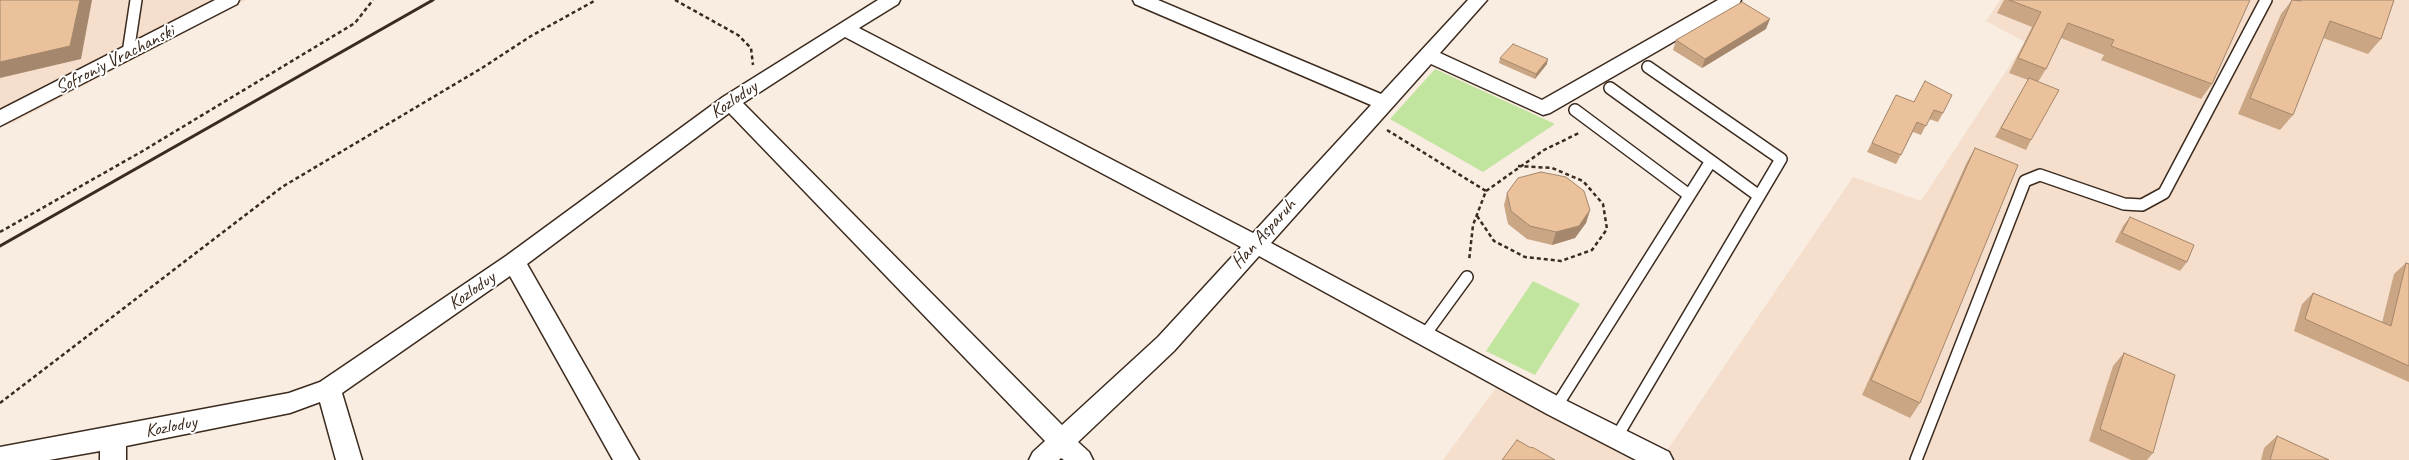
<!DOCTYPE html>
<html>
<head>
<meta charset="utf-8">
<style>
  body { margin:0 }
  canvas { display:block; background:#f9ece1 }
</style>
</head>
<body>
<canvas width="2409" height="460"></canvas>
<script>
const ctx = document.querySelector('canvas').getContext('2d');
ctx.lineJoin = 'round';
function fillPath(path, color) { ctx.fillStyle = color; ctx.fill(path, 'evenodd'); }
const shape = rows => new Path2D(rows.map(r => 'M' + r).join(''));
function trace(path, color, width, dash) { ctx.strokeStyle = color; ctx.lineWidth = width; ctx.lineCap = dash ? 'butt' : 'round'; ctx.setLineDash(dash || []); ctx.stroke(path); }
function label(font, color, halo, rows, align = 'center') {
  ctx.font = font + ' Caveat,sans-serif'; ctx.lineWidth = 4; ctx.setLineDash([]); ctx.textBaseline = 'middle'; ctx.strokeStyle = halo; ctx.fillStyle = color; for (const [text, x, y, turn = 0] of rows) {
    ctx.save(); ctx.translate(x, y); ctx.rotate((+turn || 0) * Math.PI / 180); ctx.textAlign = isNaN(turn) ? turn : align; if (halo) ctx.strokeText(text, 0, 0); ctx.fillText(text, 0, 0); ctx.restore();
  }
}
const built = shape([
  [0,0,246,0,13,123,0,127],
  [2000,0,2409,0,2409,460,1673,460,1664,455,1853,177,1921,201,2025,42,1986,21],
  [1498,385,1631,460,1443,460]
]);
const green = shape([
  [1435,69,1555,124,1483,172,1390,119],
  [1533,281,1580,304,1535,375,1486,351]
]);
const path = shape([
  [675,0,738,35,751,48,753,65],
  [1387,130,1486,191,1473,225,1469,261],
  [1486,191,1544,150,1579,133],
  [1477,216,1494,241,1525,257,1561,261,1592,250,1607,229,1603,204,1583,181,1552,168,1518,166],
  [0,232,141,152,355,23,373,0],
  [0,403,282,187,482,68,531,36,596,0]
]);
const lane = shape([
  [128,53,136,0],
  [1575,110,1689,195],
  [1711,161,1759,196],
  [1424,336,1467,277],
  [1556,407,1711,161,1610,88],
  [1616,438,1781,159,1648,67],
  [1916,460,2025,181,2040,175,2124,204,2142,205,2164,193,2266,0]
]);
const street = shape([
  [215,0,239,0,237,4,0,126,0,110,215,0],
  [878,0,900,0,898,4,859,28,1253,233,1371,105,1135,4,1133,0,1158,0,1381,94,1468,0,1487,0,1440,53,1542,100,1718,0,1741,0,1739,4,1550,113,1543,115,1431,64,1271,243,1565,400,1669,452,1673,460,1636,460,1547,414,1259,256,1174,351,1078,442,1089,452,1093,460,1064,460,1061,458,1059,460,1029,460,1033,452,1045,441,729,113,527,264,639,460,613,460,510,276,342,393,362,460,336,460,320,402,290,413,126,446,126,460,100,460,100,451,49,460,0,460,0,447,289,393,320,382,506,256,723,97,878,0],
  [845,37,1241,247,1158,337,1062,425,743,103,845,37]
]);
const rail = shape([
  [0,246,433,0]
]);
const wall = shape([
  [2004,0,2250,0,2212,84,2201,99,2101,60,2104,55,2061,38,2046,69,2038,82,2031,140,2026,150,1995,137,2028,80,2009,73,2032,27,1997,13],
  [2292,0,2394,0,2381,39,2368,54,2323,38,2293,115,2280,130,2238,114,2281,14],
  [1766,29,1702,68,1673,50,1676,40],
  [1500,58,1547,64,1535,79,1499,63],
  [1925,81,1943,113,1938,122,1929,119,1921,135,1913,132,1896,164,1867,152,1896,95,1914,102],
  [1975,148,1920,403,1910,418,1862,395,1966,164],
  [1507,193,1590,210,1586,223,1575,238,1552,245,1527,239,1508,224,1504,205],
  [2130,217,2187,262,2180,271,2115,242,2123,226],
  [2406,263,2409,264,2409,382,2294,331,2302,304,2313,293,2382,323,2394,274],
  [2124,353,2153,453,2147,460,2131,460,2089,441,2113,366],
  [2277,436,2329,460,2261,460,2264,448]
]);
const shadedWall = shape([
  [80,0,92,0,81,59,0,78,0,62],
  [1770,19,1766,29,1702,68,1705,59],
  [1548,59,1547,64,1535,79,1536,74],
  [1590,210,1586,223,1575,238,1552,245,1556,232]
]);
const building = shape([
  [0,0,80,0,70,46,0,62,0,0],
  [2009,0,2250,0,2212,84,2111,46,2114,40,2068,23,2046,69,2018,58,2041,12,2009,0],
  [2292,0,2301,1,2301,0,2394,0,2381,39,2330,21,2293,115,2250,98,2292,0],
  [1742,2,1770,19,1705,59,1676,40,1742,2],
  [1513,44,1548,59,1536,74,1500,58,1513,44],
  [2029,78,2059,90,2031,140,2001,128,2029,78],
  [1925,81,1952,95,1943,113,1934,110,1926,126,1917,122,1901,155,1872,143,1896,95,1914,102,1925,81],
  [1975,148,2018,165,1920,403,1871,380,1975,148],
  [1541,172,1566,177,1584,191,1590,210,1579,226,1556,232,1530,226,1511,211,1507,193,1518,178,1541,172],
  [2130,217,2194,245,2187,262,2122,233,2130,217],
  [2406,263,2409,264,2409,366,2305,319,2313,293,2391,326,2406,263],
  [2124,353,2175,375,2153,453,2100,429,2124,353],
  [2277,436,2329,460,2270,460,2277,436],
  [1517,440,1531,448,1532,447,1555,460,1502,460,1517,440]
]);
const streetNames = [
  ["Sofroniy Vrachanski",115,60,-27],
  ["Kozloduy",734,100,-34],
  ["Han Asparuh",1264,234,-48],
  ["Kozloduy",472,291,-35],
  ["Kozloduy",171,427,-11]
];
fillPath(built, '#f5dfcc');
fillPath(green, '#c1e59f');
trace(lane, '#3b2a1e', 14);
trace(street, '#3b2a1e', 3);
trace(path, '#3b2a1e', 2.5, [4, 3]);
trace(lane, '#fff', 11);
fillPath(street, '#fff');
trace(rail, '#3b2a1e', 3);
fillPath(wall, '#caa685');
fillPath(shadedWall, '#a4876c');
fillPath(building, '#ebc19b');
trace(building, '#a4876c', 1);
label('19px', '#3b2a1e', '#fff', streetNames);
</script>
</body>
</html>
